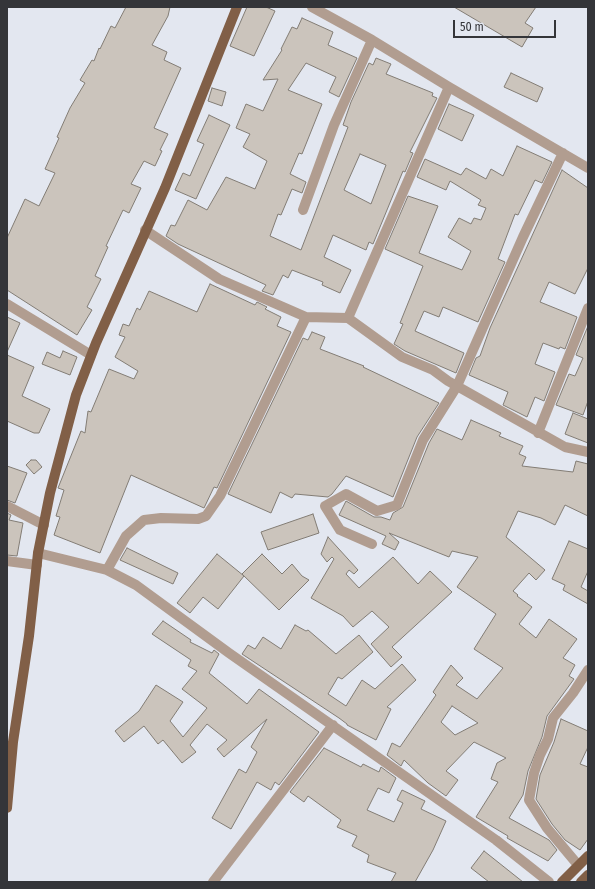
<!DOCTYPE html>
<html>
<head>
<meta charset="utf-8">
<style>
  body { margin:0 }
  #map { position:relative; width:595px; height:889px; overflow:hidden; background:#e3e7f0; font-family:"Fira Sans Condensed",sans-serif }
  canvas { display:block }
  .frame { position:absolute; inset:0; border:8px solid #343539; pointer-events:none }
  .scale { position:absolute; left:453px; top:20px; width:103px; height:18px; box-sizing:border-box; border:2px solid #343539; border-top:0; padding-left:5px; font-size:12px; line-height:14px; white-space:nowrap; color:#343539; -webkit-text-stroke:3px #e3e7f0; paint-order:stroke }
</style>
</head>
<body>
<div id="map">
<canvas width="595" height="889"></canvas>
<div class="frame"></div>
<div class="scale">50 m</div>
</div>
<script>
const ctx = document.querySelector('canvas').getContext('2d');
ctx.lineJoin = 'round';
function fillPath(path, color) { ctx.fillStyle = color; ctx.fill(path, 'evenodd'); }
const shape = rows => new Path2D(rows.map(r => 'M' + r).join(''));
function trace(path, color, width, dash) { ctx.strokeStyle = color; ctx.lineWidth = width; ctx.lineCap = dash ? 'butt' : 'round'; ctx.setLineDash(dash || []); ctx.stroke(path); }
const building = shape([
  [126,7,170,7,168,16,152,45,167,52,164,60,181,68,154,128,168,134,160,150,162,151,155,166,144,161,131,184,141,188,129,213,123,210,106,246,108,247,95,276,101,279,87,307,92,310,77,335,7,290,7,238,25,199,39,206,55,173,45,169,59,138,57,137,70,108,85,83,80,80,92,60,94,61,99,48,100,49,111,26,115,28,126,7],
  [247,7,266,7,275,11,254,56,230,46,247,7],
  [454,7,536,7,525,23,533,28,522,47,454,7],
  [302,18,333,32,328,45,357,58,339,97,329,92,336,77,306,63,288,90,322,104,302,154,299,153,290,174,306,182,302,193,292,189,281,215,278,214,270,236,301,250,348,127,343,125,351,102,369,63,373,65,376,58,391,64,386,74,433,93,432,96,437,98,410,152,413,153,405,172,403,171,373,244,369,242,366,250,333,235,324,257,351,270,340,293,322,285,323,282,292,270,288,278,283,275,273,295,262,291,266,285,178,244,166,236,171,225,175,226,188,200,207,210,226,177,255,189,267,161,243,147,250,134,236,128,246,104,263,111,278,79,263,80,282,50,281,49,292,27,297,29,302,18],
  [360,154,386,165,371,204,344,190,360,154],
  [511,73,543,88,537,102,504,87,511,73],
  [212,88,226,92,222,106,208,101,212,88],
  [449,104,474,115,462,141,438,129,449,104],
  [209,115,230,125,196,199,175,190,183,173,190,176,204,144,197,141,209,115],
  [517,146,552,162,542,183,535,180,518,215,515,214,498,259,505,262,478,322,443,307,439,317,424,311,415,331,464,353,456,373,405,351,394,344,403,324,400,323,423,266,385,249,408,196,438,206,419,253,462,270,471,251,448,237,459,218,471,224,474,218,481,220,486,208,478,205,481,200,450,181,446,190,417,177,425,159,461,175,466,168,486,179,491,169,503,176,517,146],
  [562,170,588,188,588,268,575,294,549,282,540,302,577,317,565,349,560,347,559,349,543,343,535,364,555,372,544,401,535,397,527,417,503,405,508,392,469,375,476,358,480,356,490,328,562,170],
  [210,284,255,305,257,302,267,307,265,309,281,317,277,326,291,332,217,488,214,487,204,508,131,475,100,553,54,535,60,517,56,516,64,490,58,488,81,431,85,433,88,411,91,412,109,369,134,379,138,371,115,357,125,337,119,335,123,324,129,326,137,308,140,310,149,291,197,312,210,284],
  [7,317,20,323,7,352,7,317],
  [588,326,588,401,583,415,556,405,569,374,575,376,583,358,576,355,588,326],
  [312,332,325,337,320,349,364,366,363,367,439,403,417,437,393,497,346,476,332,494,328,497,295,494,292,498,280,492,271,513,228,494,303,338,308,340,312,332],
  [63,351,77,357,70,375,42,364,47,352,60,358,63,351],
  [7,355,34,367,22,396,50,409,39,433,34,433,7,421,7,355],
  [573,413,588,419,588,443,565,434,573,413],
  [471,420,501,433,499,436,523,446,519,454,526,457,522,466,573,472,576,461,588,464,588,516,565,505,555,525,541,518,518,511,506,537,545,570,536,580,529,573,513,591,518,595,517,596,532,607,519,624,536,638,549,619,577,639,563,658,575,665,569,676,574,679,547,716,542,737,528,771,523,795,509,818,549,840,557,850,548,861,507,838,508,836,476,817,498,782,491,779,497,763,506,758,474,742,446,771,458,780,446,796,428,783,404,760,401,766,387,755,392,743,400,747,436,695,433,692,451,665,463,678,456,685,477,699,503,668,474,649,496,614,457,587,478,557,452,551,449,557,389,533,399,542,395,550,382,544,386,536,339,515,346,501,374,517,381,517,390,520,393,513,403,507,429,443,437,429,462,440,471,420],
  [452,706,478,723,455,735,441,722,452,706],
  [31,460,36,460,42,467,34,474,26,465,31,460],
  [7,466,27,473,15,503,7,500,7,466],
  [7,513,11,515,9,520,23,523,17,556,7,555,7,513],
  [313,514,319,533,268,550,261,532,313,514],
  [328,537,358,570,354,574,349,570,346,574,359,588,393,557,418,584,430,571,452,592,392,647,402,657,391,667,371,644,389,627,372,611,353,627,343,616,311,598,334,559,332,557,327,562,321,554,328,537],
  [569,541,588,549,588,571,581,587,588,591,588,604,563,590,565,585,552,579,569,541],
  [127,548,178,573,173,584,120,560,127,548],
  [217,554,244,576,218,609,203,597,190,613,177,603,217,554],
  [262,554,282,574,292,564,302,576,309,580,279,610,242,574,262,554],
  [163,621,191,640,190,642,212,653,214,650,219,654,209,673,247,704,259,689,319,732,279,785,275,782,271,790,257,782,231,829,212,818,239,769,246,773,257,752,251,747,267,719,224,757,217,749,227,740,207,724,190,745,196,752,182,763,163,740,158,744,144,726,124,742,115,731,139,711,156,685,183,702,170,721,183,737,207,708,182,689,197,671,188,666,191,660,152,634,163,621],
  [295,625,306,631,308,630,336,654,359,635,373,652,342,679,338,677,328,694,346,706,362,680,375,689,402,664,416,680,387,707,391,709,376,740,347,725,347,724,339,718,242,654,248,645,255,649,263,637,281,649,295,625],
  [561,719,588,731,588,747,580,764,588,767,588,839,580,850,565,840,552,824,536,799,540,775,554,742,561,719],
  [324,748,361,767,363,764,379,772,381,767,396,778,389,793,378,788,367,810,394,822,403,803,397,800,402,790,425,801,421,809,446,821,433,850,415,882,391,882,396,873,367,862,369,855,352,846,357,836,337,827,341,820,308,796,304,802,290,792,324,748],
  [484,851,523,882,489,882,471,868,484,851]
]);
const minor = shape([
  [312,7,372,40,449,87,588,168],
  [303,210,334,125,372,40],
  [145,230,219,279,306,317,348,318,402,357,433,370,448,381,565,447,588,452],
  [7,304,91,355],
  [348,318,449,87],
  [538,433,588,308],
  [7,506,44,525],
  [372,544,340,530,325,506,346,494,377,511,397,505,423,440,457,386,523,237,563,153],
  [38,553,107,570,136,585,229,653,496,840,549,882],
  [7,561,37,565],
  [107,570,126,536,144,520,161,518,198,519,206,516,220,496,306,317],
  [578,865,547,828,529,800,534,773,540,755,548,739,553,718,573,693,588,670],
  [213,882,333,725]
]);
const major = shape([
  [7,808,13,742,29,636,38,553,50,493,76,395,96,343,165,188,237,7],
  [562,882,588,856],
  [581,882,588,875]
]);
fillPath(building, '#cbc4bc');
trace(building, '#827c74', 1);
trace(minor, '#b19d90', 10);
trace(major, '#815f47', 10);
</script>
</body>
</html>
